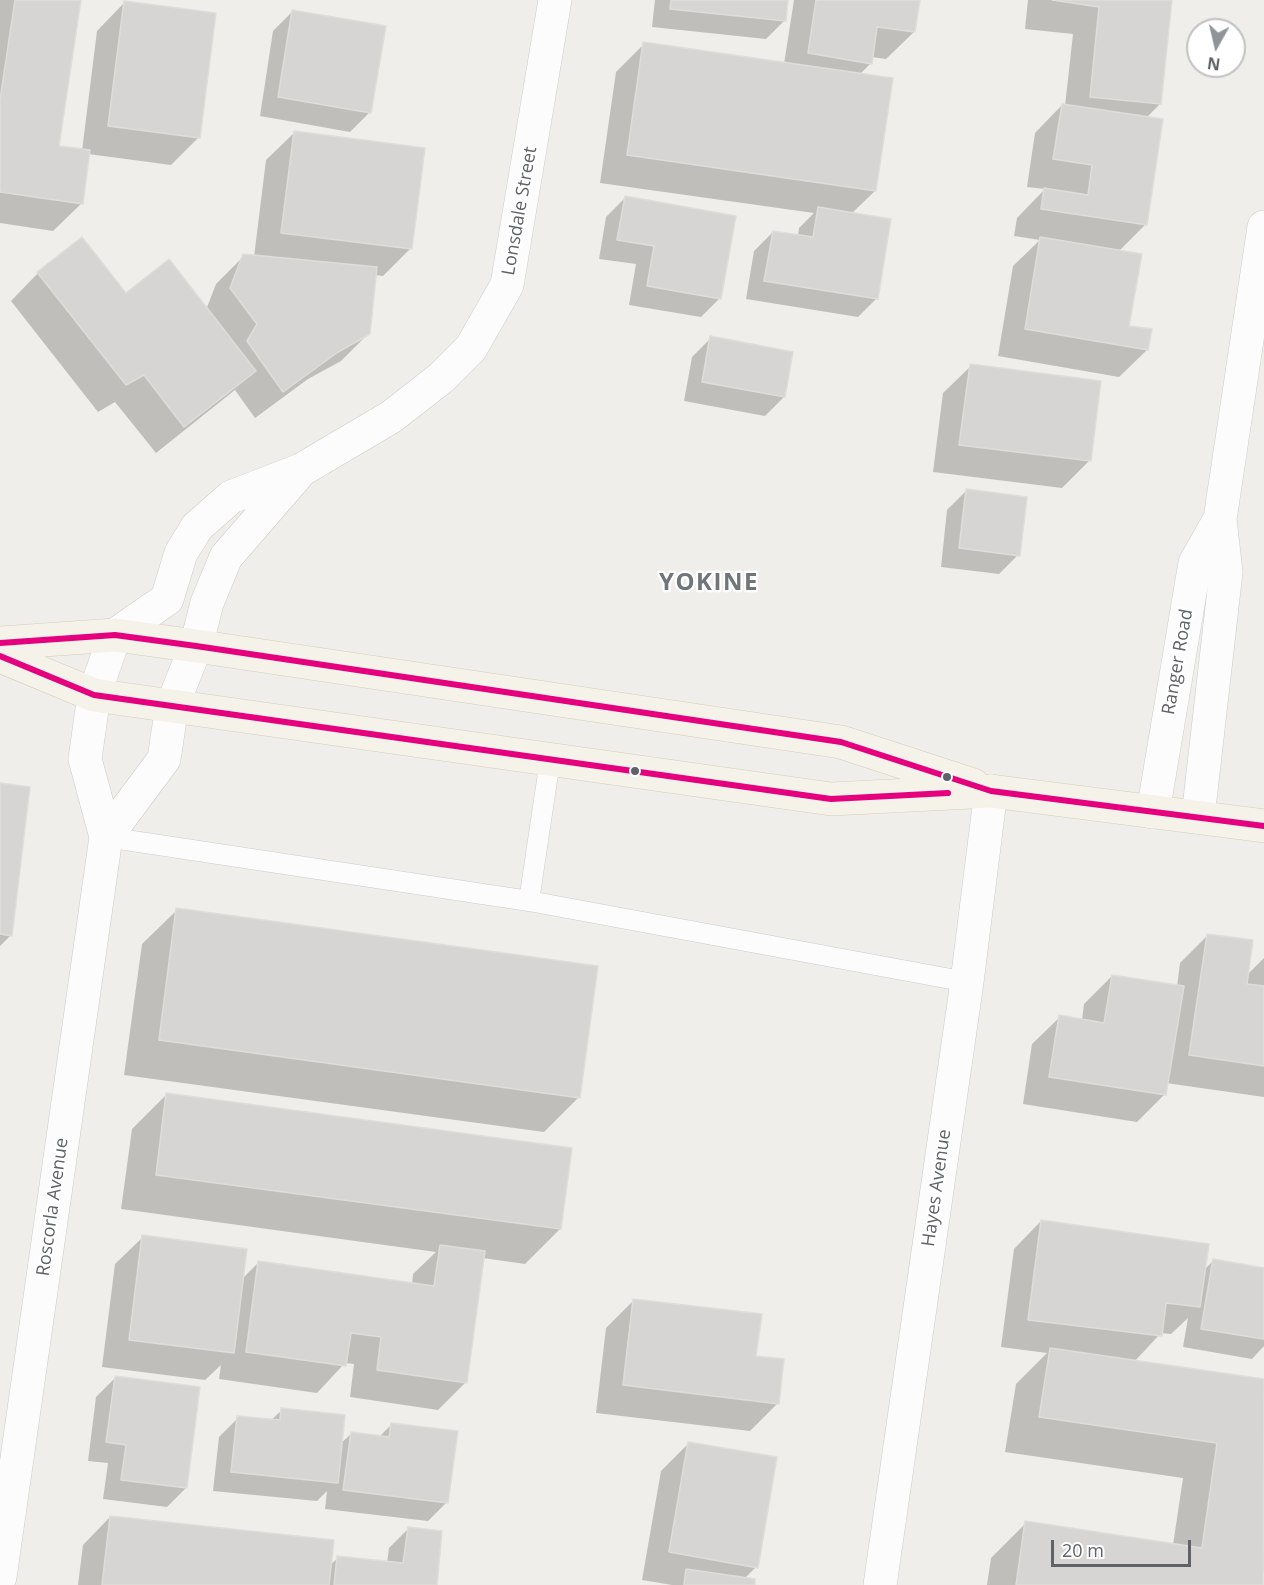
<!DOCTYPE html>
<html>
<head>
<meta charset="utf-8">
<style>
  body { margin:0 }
  #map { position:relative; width:1264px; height:1585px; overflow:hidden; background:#efeeea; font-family:"Open Sans",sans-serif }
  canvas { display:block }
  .north { position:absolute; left:1186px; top:18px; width:60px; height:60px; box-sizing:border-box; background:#fff; border:2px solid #bfc1c3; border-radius:50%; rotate:188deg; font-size:16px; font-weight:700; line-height:24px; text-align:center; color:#5f6368 }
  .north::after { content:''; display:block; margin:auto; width:21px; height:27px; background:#919496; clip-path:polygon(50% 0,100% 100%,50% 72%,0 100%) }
  .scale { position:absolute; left:1051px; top:1540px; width:140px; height:27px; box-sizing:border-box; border:3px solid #5f6368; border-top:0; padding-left:8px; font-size:18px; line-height:21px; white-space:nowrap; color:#5f6368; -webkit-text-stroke:4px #fff; paint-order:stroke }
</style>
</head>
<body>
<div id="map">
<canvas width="1264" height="1585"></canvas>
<div class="north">N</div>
<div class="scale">20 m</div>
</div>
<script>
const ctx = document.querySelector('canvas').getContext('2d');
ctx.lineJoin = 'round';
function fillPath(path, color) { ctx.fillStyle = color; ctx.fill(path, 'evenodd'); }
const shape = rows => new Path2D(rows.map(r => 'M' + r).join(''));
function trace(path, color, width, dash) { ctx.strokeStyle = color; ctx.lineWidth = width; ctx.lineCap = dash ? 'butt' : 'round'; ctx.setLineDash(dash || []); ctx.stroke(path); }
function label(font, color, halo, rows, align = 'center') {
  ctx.font = font + ' "Open Sans",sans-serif'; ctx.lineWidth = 4.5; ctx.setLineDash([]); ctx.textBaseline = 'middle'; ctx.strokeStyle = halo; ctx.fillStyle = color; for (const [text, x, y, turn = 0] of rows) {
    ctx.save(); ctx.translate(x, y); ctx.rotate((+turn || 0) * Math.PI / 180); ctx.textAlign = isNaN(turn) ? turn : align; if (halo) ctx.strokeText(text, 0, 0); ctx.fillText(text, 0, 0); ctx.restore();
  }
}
const shadow = shape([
  [0,0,80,0,57,147,82,151,97,31,124,3,199,137,171,165,88,154,81,204,53,231,0,223],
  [655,0,787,0,785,20,766,39,652,27],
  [794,0,919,0,914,32,886,59,871,57,871,63,859,75,875,191,851,214,877,298,858,317,746,299,754,251,773,232,798,236,799,228,814,213,600,183,616,72,644,44,784,64],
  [1028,0,1171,0,1160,104,1146,118,1146,224,1118,252,1127,327,1147,350,1119,377,998,356,1013,266,1040,240,1014,236,1017,218,1045,189,1027,187,1035,133,1062,105,1065,106,1073,34,1025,29],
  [292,12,369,113,350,132,260,116,273,31],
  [294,133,411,248,383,276,375,275,369,333,341,361,308,379,255,418,235,390,156,453,115,402,98,412,11,301,38,273,126,295,206,310,216,284,244,256,254,257,266,160],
  [625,198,720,298,701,317,629,305,636,264,599,259,606,217],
  [711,338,784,397,765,416,684,401,692,357],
  [971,366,1089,461,1062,488,933,472,943,393],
  [966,491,1018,555,999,574,941,567,947,510],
  [0,785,11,935,0,946],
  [177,910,579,1097,544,1132,124,1075,142,944],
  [1208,935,1246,976,1264,958,1264,1097,1166,1083,1164,1095,1137,1122,1023,1104,1032,1044,1060,1017,1082,1020,1084,1004,1112,976,1177,987,1180,963],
  [167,1094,560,1229,525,1264,483,1258,466,1382,438,1410,350,1397,354,1364,345,1363,317,1393,219,1379,221,1365,205,1380,102,1367,115,1264,143,1237,242,1279,258,1263,412,1285,413,1274,436,1252,121,1209,132,1129],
  [1041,1221,1121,1231,1120,1235,1204,1270,1213,1261,1264,1269,1264,1346,1252,1359,1183,1347,1188,1318,1171,1334,1161,1333,1134,1362,1264,1381,1264,1567,1261,1585,987,1585,991,1558,1026,1523,1173,1545,1183,1478,1005,1452,1016,1384,1047,1353,1001,1347,1014,1249],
  [634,1300,755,1357,778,1403,750,1431,596,1413,606,1328],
  [115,1378,186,1488,167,1507,103,1499,108,1463,88,1461,96,1397],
  [282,1410,340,1444,351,1434,379,1437,392,1424,447,1502,428,1521,325,1509,327,1491,317,1501,213,1491,219,1437,238,1418,270,1421],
  [688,1444,756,1567,744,1579,753,1585,672,1585,642,1580,661,1471],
  [110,1517,329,1566,338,1558,387,1563,389,1548,408,1529,435,1585,78,1585,83,1545]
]);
const building = shape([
  [15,0,81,0,59,146,90,150,83,204,0,192,0,100,15,0],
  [671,0,788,0,786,21,670,9,671,0],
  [816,0,920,0,915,32,877,27,872,64,808,53,816,0],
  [1052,0,1172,0,1161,104,1090,97,1099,7,1052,0],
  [124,1,216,13,200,138,108,126,124,1],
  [292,10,386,26,371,113,278,97,292,10],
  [643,42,893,78,876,191,627,155,643,42],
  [1062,104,1163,119,1147,225,1041,209,1044,188,1088,195,1092,165,1053,159,1062,104],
  [294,131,425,148,412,249,281,233,294,131],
  [625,196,736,216,721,299,647,286,654,246,617,240,625,196],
  [818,207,891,219,878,299,764,281,773,231,813,237,818,207],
  [82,237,126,293,169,259,256,371,184,427,144,375,126,385,37,272,82,237],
  [1040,237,1142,254,1129,326,1152,329,1148,350,1025,329,1040,237],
  [243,254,377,267,370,334,338,352,283,392,247,341,257,324,230,288,243,254],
  [710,336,793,352,785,397,702,382,710,336],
  [970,364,1101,381,1091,461,959,445,970,364],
  [966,489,1027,497,1020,556,959,548,966,489],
  [0,783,30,787,12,936,0,934,0,783],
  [176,908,598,966,580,1098,159,1040,176,908],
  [1207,934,1253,940,1247,984,1264,986,1264,1066,1189,1055,1207,934],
  [1112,975,1184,986,1166,1095,1049,1077,1059,1015,1104,1023,1112,975],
  [166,1093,572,1148,561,1229,156,1175,166,1093],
  [1041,1220,1209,1244,1200,1307,1166,1303,1162,1336,1028,1320,1041,1220],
  [142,1235,247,1249,234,1353,129,1340,142,1235],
  [440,1245,485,1251,467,1383,377,1370,381,1337,351,1333,346,1366,246,1352,258,1261,434,1286,440,1245],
  [1213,1259,1264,1268,1264,1339,1201,1329,1213,1259],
  [633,1299,762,1314,756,1356,784,1359,779,1404,623,1385,633,1299],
  [1050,1348,1264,1379,1263,1585,1016,1585,1025,1521,1202,1548,1217,1443,1039,1417,1050,1348],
  [115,1376,200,1387,187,1488,121,1480,126,1445,106,1442,115,1376],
  [281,1408,345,1415,338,1483,231,1472,237,1416,280,1420,281,1408],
  [391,1423,458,1431,448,1503,343,1490,351,1432,389,1437,391,1423],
  [688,1442,777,1457,758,1568,669,1552,688,1442],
  [110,1516,334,1540,329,1585,102,1585,110,1516],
  [408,1527,442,1531,437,1585,334,1585,337,1556,403,1563,408,1527],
  [686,1569,755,1579,755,1585,684,1585,686,1569]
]);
const service = shape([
  [106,837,529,901,967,982],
  [529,901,550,760]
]);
const minor = shape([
  [1153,812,1195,563,1220,519],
  [1198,817,1226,572,1220,519,1264,227],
  [106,837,164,759,172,706,196,646,207,603,226,557,297,475],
  [0,1577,106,837,85,759,94,695,115,635,167,599,181,553,197,527,231,497,301,470,391,417,441,378,471,348,507,285,555,0],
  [880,1585,967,982,991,791]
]);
const primary = shape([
  [0,643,115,635,196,646,841,742,973,785],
  [0,656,94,695,831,799,991,791,1264,826]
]);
const bus1 = shape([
  [0,643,115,635,196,646,841,742,991,791,1264,826],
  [0,656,94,695,831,799,948,793]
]);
const markers = [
  [635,771,5,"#5f6368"],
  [947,777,5,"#5f6368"]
];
const streetNames = [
  ["Lonsdale Street",520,211,-80],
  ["Ranger Road",1178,662,-80],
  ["Hayes Avenue",937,1188,-82],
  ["Roscorla Avenue",53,1207,-82]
];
const districtNames = [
  ["YOKINE",709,583]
];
fillPath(shadow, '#0003');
fillPath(building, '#d6d5d3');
trace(building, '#deddd9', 1.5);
trace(service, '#cbcccc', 21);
trace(minor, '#cbcccc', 34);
trace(primary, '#d7ceb8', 34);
trace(service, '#fdfcfc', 20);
trace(minor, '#fdfcfc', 33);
trace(primary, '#f4f2e9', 33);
trace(bus1, '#e5007d', 6);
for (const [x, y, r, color] of markers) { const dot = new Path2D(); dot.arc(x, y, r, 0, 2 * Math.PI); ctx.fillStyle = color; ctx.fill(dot); trace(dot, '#fff', 2); }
label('18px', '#5f6368', '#fff', streetNames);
ctx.letterSpacing = '1.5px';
label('bold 24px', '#70757a', '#fff', districtNames);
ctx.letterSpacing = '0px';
</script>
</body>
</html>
